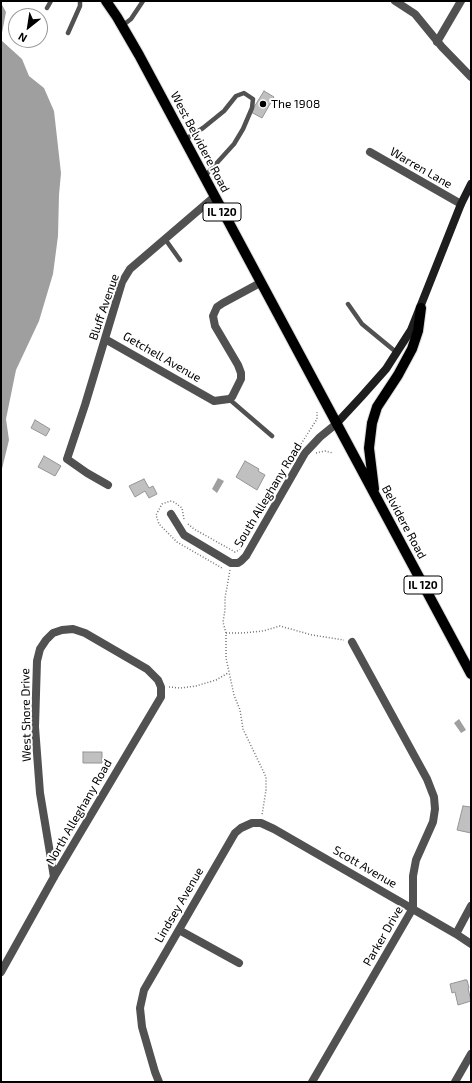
<!DOCTYPE html>
<html>
<head>
<meta charset="utf-8">
<style>
  body { margin:0 }
  #map { position:relative; width:472px; height:1083px; overflow:hidden; background:#fff; font-family:"Exo 2",sans-serif }
  canvas { display:block }
  .frame { position:absolute; inset:0; border:2px solid #000; pointer-events:none }
  .north { position:absolute; left:8px; top:8px; width:40px; height:40px; box-sizing:border-box; background:#fff; border:1px solid #999; border-radius:50%; rotate:210deg; font-size:11px; font-weight:700; line-height:16px; text-align:center; color:#000 }
  .north::after { content:''; display:block; margin:auto; width:14px; height:18px; background:#000; clip-path:polygon(50% 0,100% 100%,50% 72%,0 100%) }
</style>
</head>
<body>
<div id="map">
<canvas width="472" height="1083"></canvas>
<div class="frame"></div>
<div class="north">N</div>
</div>
<script>
const ctx = document.querySelector('canvas').getContext('2d');
ctx.lineJoin = 'round';
function fillPath(path, color) { ctx.fillStyle = color; ctx.fill(path, 'evenodd'); }
const shape = rows => new Path2D(rows.map(r => 'M' + r).join(''));
function trace(path, color, width, dash) { ctx.strokeStyle = color; ctx.lineWidth = width; ctx.lineCap = dash ? 'butt' : 'round'; ctx.setLineDash(dash || []); ctx.stroke(path); }
function label(font, color, halo, rows, align = 'center') {
  ctx.font = font + ' "Exo 2",sans-serif'; ctx.lineWidth = 4; ctx.setLineDash([]); ctx.textBaseline = 'middle'; ctx.strokeStyle = halo; ctx.fillStyle = color; for (const [text, x, y, turn = 0] of rows) {
    ctx.save(); ctx.translate(x, y); ctx.rotate((+turn || 0) * Math.PI / 180); ctx.textAlign = isNaN(turn) ? turn : align; if (halo) ctx.strokeText(text, 0, 0); ctx.fillText(text, 0, 0); ctx.restore();
  }
}
const water = shape([
  [1,3,6,12,1,38],
  [1,40,22,59,29,76,44,88,54,111,61,173,59,195,58,236,53,274,39,321,16,370,6,419,9,440,1,473],
  [218,478,224,481,217,493,212,489],
  [459,719,466,730,461,733,454,723]
]);
const building = shape([
  [264,91,274,97,262,118,251,112,264,91],
  [35,420,50,429,46,436,31,428,35,420],
  [44,456,61,466,55,476,38,467,44,456],
  [245,461,259,469,258,471,265,475,257,490,236,477,245,461],
  [144,479,149,488,153,486,157,494,149,498,145,491,135,497,129,486,144,479],
  [83,752,102,752,102,763,83,763,83,752],
  [463,806,471,807,471,833,457,830,463,806],
  [465,980,467,980,469,988,468,988,471,1001,458,1005,455,992,452,993,450,984,465,980]
]);
const path = shape([
  [301,444,317,419,317,412],
  [316,453,325,451,333,453],
  [274,489,279,477,288,464],
  [184,519,182,508,174,502,170,501,162,504,156,515,159,524,177,542,222,568],
  [188,524,194,529,235,552,239,550,265,504],
  [230,570,225,598,225,610,223,622,226,633,226,658,234,695,240,710,243,729,266,777,266,790,262,815],
  [226,633,242,633,263,631,280,626,312,635,344,640],
  [169,687,180,688,196,686,216,680,228,673]
]);
const lane = shape([
  [47,8,51,1],
  [122,26,131,19,143,1],
  [68,33,80,6,80,1],
  [184,140,203,128,224,111,236,96,244,93,253,99,252,108,243,129,234,144,205,176],
  [165,239,180,260],
  [348,304,362,324,396,352],
  [229,399,272,436]
]);
const street = shape([
  [395,1,415,14,442,47,471,77],
  [437,42,461,1],
  [370,152,461,204],
  [105,339,214,401,229,399,232,397,241,379,241,373,238,365,215,326,213,316,217,307,223,303,260,283],
  [108,485,87,473,67,459,85,405,122,282,130,269,214,197],
  [171,514,184,535,231,563,238,563,241,561,246,556,305,453,320,437,336,424],
  [179,930,239,963],
  [456,934,471,906],
  [1,972,54,877,161,697,161,687,158,680,147,669,85,633,73,629,62,630,53,633,46,640,40,649,37,661,35,727,40,793,54,877],
  [159,1082,155,1072,142,1027,140,1008,144,990,235,833,241,828,252,823,261,823,274,829,456,934,471,944],
  [312,1082,413,908,413,876,416,860,433,822,435,809,434,797,427,779,352,642],
  [455,1082,471,1054]
]);
const secondary = shape([
  [336,424,362,396,386,369,411,330,461,204,471,184]
]);
const primary = shape([
  [106,1,117,17,139,55,471,674],
  [374,489,369,448,372,423,377,407,398,375,412,349,418,331,421,308]
]);
const markers = [
  [263,104,4,"#000"]
];
const shields = [
  [222,212,38],
  [423,585,38]
];
const shieldNames = [
  ["IL 120",222,212],
  ["IL 120",423,585]
];
const poiNames = [
  ["The 1908",271,104]
];
const streetNames = [
  ["West Belvidere Road",200,142,62],
  ["Warren Lane",421,168,30],
  ["Bluff Avenue",104,307,-71],
  ["Getchell Avenue",162,357,30],
  ["South Alleghany Road",268,495,-59],
  ["Belvidere Road",404,522,62],
  ["West Shore Drive",26,715,-91],
  ["North Alleghany Road",79,812,-60],
  ["Scott Avenue",365,867,30],
  ["Lindsey Avenue",179,905,-60],
  ["Parker Drive",383,936,-60]
];
fillPath(water, '#9f9f9f');
fillPath(building, '#c0c0c0');
trace(building, '#959595', 1);
trace(primary, '#dbdbdb', 12);
trace(path, '#737373', 1.5, [1, 2]);
trace(lane, '#515151', 4.5);
trace(street, '#515151', 8);
trace(secondary, '#1e1e1e', 8);
trace(primary, '#000', 10);
for (const [x, y, r, color] of markers) { const dot = new Path2D(); dot.arc(x, y, r, 0, 2 * Math.PI); ctx.fillStyle = color; ctx.fill(dot); trace(dot, '#fff', 1.5); }
for (const [x, y, w] of shields) { const box = new Path2D(); box.roundRect(x - w / 2, y - 9, w, 18, 3); ctx.fillStyle = '#fff'; ctx.fill(box); trace(box, '#000', 1); }
label('bold 11px', '#000', null, shieldNames);
label('12px', '#000', '#fff', poiNames, 'left');
label('12px', '#000', '#fff', streetNames);
</script>
</body>
</html>
